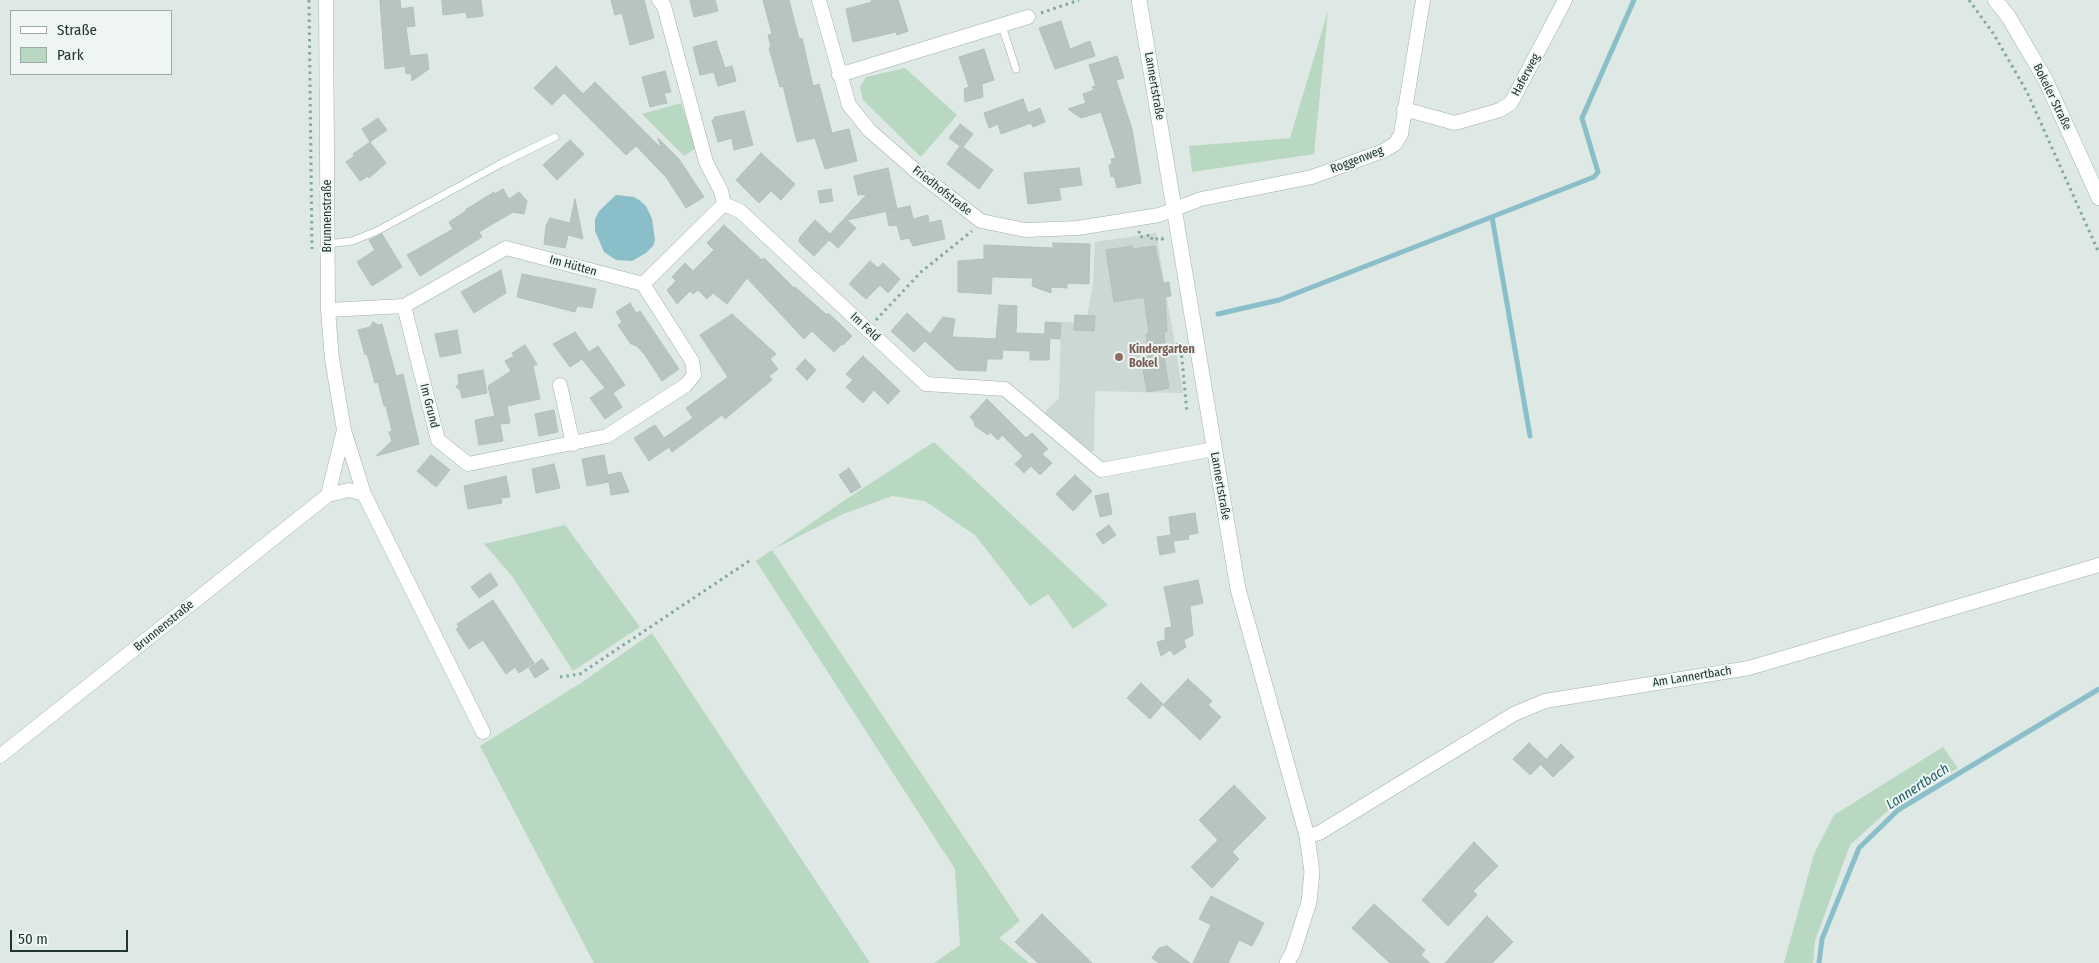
<!DOCTYPE html>
<html>
<head>
<meta charset="utf-8">
<style>
  body { margin:0 }
  #map { position:relative; width:2099px; height:963px; overflow:hidden; background:#dee8e4; font-family:"Fira Sans Condensed",sans-serif }
  canvas { display:block }
  .legend { position:absolute; left:10px; top:10px; width:162px; height:65px; box-sizing:border-box; background:#eef5f2; border:1px solid #9ca9a5; margin:0; padding:6px 9px; list-style:none; font-size:15px; color:#213631 }
  .legend li { display:flex; align-items:center; gap:10px; height:25px }
  .legend b { width:25px; border:1px solid #9ca9a5 }
  .scale { position:absolute; left:10px; top:930px; width:118px; height:22px; box-sizing:border-box; border:2px solid #213631; border-top:0; padding-left:6px; font-size:15px; line-height:18px; white-space:nowrap; color:#213631; -webkit-text-stroke:4px #eef5f2; paint-order:stroke }
</style>
</head>
<body>
<div id="map">
<canvas width="2099" height="963"></canvas>
<ul class="legend">
<li><b style="height:6px;background:#fff"></b>Straße</li>
<li><b style="height:14px;background:#b8d8c1"></b>Park</li>
</ul>
<div class="scale">50 m</div>
</div>
<script>
const ctx = document.querySelector('canvas').getContext('2d');
ctx.lineJoin = 'round';
function fillPath(path, color) { ctx.fillStyle = color; ctx.fill(path, 'evenodd'); }
const shape = rows => new Path2D(rows.map(r => 'M' + r).join(''));
function trace(path, color, width, dash) { ctx.strokeStyle = color; ctx.lineWidth = width; ctx.lineCap = dash ? 'butt' : 'round'; ctx.setLineDash(dash || []); ctx.stroke(path); }
function label(font, color, halo, rows, align = 'center') {
  ctx.font = font + ' "Fira Sans Condensed",sans-serif'; ctx.lineWidth = 4; ctx.setLineDash([]); ctx.textBaseline = 'middle'; ctx.strokeStyle = halo; ctx.fillStyle = color; for (const [text, x, y, turn = 0] of rows) {
    ctx.save(); ctx.translate(x, y); ctx.rotate((+turn || 0) * Math.PI / 180); ctx.textAlign = isNaN(turn) ? turn : align; if (halo) ctx.strokeText(text, 0, 0); ctx.fillText(text, 0, 0); ctx.restore();
  }
}
const built = shape([
  [1156,233,1183,393,1095,391,1094,451,1083,451,1044,413,1059,398,1061,322,1086,323,1093,283,1095,242]
]);
const green = shape([
  [1328,11,1314,154,1192,172,1189,146,1290,138],
  [905,68,957,115,921,157,863,100,860,87,866,77],
  [681,103,696,148,684,156,642,114],
  [934,442,1108,605,1073,629,1048,594,1030,606,975,535,925,501,892,496,843,514,772,550,1020,921,999,938,1029,963,934,963,960,945,955,869,756,561,848,498],
  [565,525,640,627,573,671,512,576,484,544],
  [652,633,870,963,594,963,480,746,581,683],
  [1943,747,1958,768,1893,806,1850,845,1815,941,1813,963,1784,963,1814,854,1834,815]
]);
const water = shape([
  [616,195,634,197,639,200,646,206,652,219,655,240,653,246,646,253,632,261,616,260,604,252,595,231,595,219,599,211]
]);
const stream = shape([
  [1492,217,1530,436],
  [1218,314,1279,300,1594,177,1598,172,1582,118,1634,0],
  [1819,963,1822,939,1859,848,1898,810,2099,689]
]);
const building = shape([
  [380,0,400,0,401,9,413,7,415,26,406,27,410,56,427,54,429,69,412,81,411,73,406,74,405,66,385,69,380,0],
  [442,0,481,0,483,16,467,18,466,12,443,15,442,0],
  [611,0,644,0,654,38,630,45,622,13,615,15,611,0],
  [690,0,715,0,718,11,694,17,690,0],
  [763,0,789,0,799,39,802,38,813,86,819,84,832,133,849,129,857,161,825,169,815,138,797,142,783,86,780,87,769,48,771,47,768,35,772,34,763,0],
  [871,0,898,0,908,31,897,35,896,32,853,42,846,9,872,2,871,0],
  [1061,21,1070,49,1090,41,1095,56,1055,69,1039,28,1061,21],
  [716,41,725,68,732,66,736,81,718,86,714,72,700,75,693,47,716,41],
  [984,49,994,80,982,84,983,97,965,102,964,89,969,87,959,57,984,49],
  [1117,56,1124,78,1116,80,1132,129,1141,183,1117,188,1114,176,1111,177,1109,165,1112,164,1111,159,1116,158,1101,112,1081,118,1068,109,1086,103,1083,94,1094,90,1092,87,1096,86,1089,65,1117,56],
  [556,66,583,94,595,82,661,148,658,138,679,159,704,197,686,208,666,177,636,146,626,155,564,93,552,105,534,88,556,66],
  [665,71,671,92,664,93,667,103,650,107,642,77,665,71],
  [1023,99,1028,113,1040,108,1045,122,1033,127,1031,123,1001,134,998,124,989,128,984,113,1023,99],
  [744,111,753,145,734,150,732,138,718,142,712,121,715,117,744,111],
  [378,118,387,130,370,142,362,129,378,118],
  [960,124,973,134,963,147,993,170,979,189,947,164,960,146,949,138,960,124],
  [570,140,584,154,557,180,543,165,570,140],
  [370,142,386,163,369,178,368,176,360,181,346,162,354,156,353,154,370,142],
  [761,153,795,184,781,200,771,191,759,203,736,180,761,153],
  [888,168,897,209,847,220,856,228,838,248,829,240,814,256,799,242,800,237,815,220,830,234,867,194,858,195,854,176,888,168],
  [1079,168,1082,185,1059,188,1061,200,1028,204,1024,173,1079,168],
  [503,189,509,199,519,192,527,201,524,214,513,212,479,232,482,237,420,276,407,255,453,229,449,222,466,211,465,210,494,192,495,194,503,189],
  [831,189,833,201,820,203,818,191,831,189],
  [575,199,583,239,568,235,565,248,544,244,546,226,550,218,570,223,575,199],
  [910,206,913,219,928,215,929,223,941,220,945,239,913,246,909,238,901,240,897,225,889,226,886,211,910,206],
  [724,225,762,260,764,258,794,288,795,287,827,315,828,313,838,322,852,336,843,345,842,344,834,352,812,331,804,339,747,278,727,304,713,293,707,299,698,290,693,294,690,291,677,304,667,290,676,281,672,277,685,263,693,271,714,250,707,243,724,225],
  [382,234,402,267,372,286,357,262,375,250,369,240,382,234],
  [1053,243,1090,244,1089,284,1067,283,1067,288,1051,287,1051,293,1032,286,1033,278,992,277,991,294,958,292,958,261,984,259,984,245,1053,248,1053,243],
  [1132,246,1132,249,1155,246,1163,283,1169,282,1171,296,1165,297,1167,332,1164,332,1165,343,1162,343,1169,388,1147,392,1141,358,1149,357,1146,334,1149,333,1144,297,1114,302,1106,250,1132,246],
  [870,261,878,268,883,263,900,279,888,293,880,285,866,299,849,284,870,261],
  [501,270,506,293,474,313,461,292,501,270],
  [522,274,596,289,592,308,577,306,575,312,517,297,522,274],
  [630,303,636,313,640,311,679,369,662,381,645,355,637,346,631,344,618,325,622,322,616,312,630,303],
  [999,305,1017,306,1016,333,1045,334,1045,322,1061,323,1060,339,1050,338,1049,360,1030,360,1030,351,1003,350,1002,359,987,359,986,371,957,370,925,341,914,352,891,331,907,313,930,334,943,317,955,319,952,337,996,339,999,305],
  [732,314,776,354,770,359,778,369,769,376,772,380,725,419,722,415,672,452,669,447,649,461,634,438,655,425,664,438,693,418,686,408,728,377,700,335,732,314],
  [1075,315,1095,316,1094,331,1074,330,1075,315],
  [373,322,378,325,382,324,396,376,403,374,419,444,376,456,392,441,389,432,392,431,386,406,384,406,378,382,375,383,367,354,365,355,358,330,370,327,373,322],
  [457,330,461,353,440,357,435,334,457,330],
  [575,332,589,352,598,346,625,385,613,393,622,407,605,419,590,398,605,388,582,359,570,367,553,344,575,332],
  [525,345,537,364,533,366,540,399,507,406,510,423,500,424,503,441,479,445,475,420,495,416,488,386,511,371,505,361,514,356,512,353,525,345],
  [863,356,900,391,888,404,874,390,863,403,846,387,853,380,846,374,863,356],
  [805,359,816,370,807,380,796,369,805,359],
  [483,370,487,393,462,398,460,390,456,387,459,383,458,375,483,370],
  [987,399,1026,438,1032,433,1048,449,1042,454,1052,463,1040,475,1031,466,1024,473,1015,464,1023,456,1002,435,998,440,990,432,988,435,975,426,974,421,970,417,987,399],
  [554,410,558,432,539,436,535,414,554,410],
  [431,455,450,470,436,487,417,471,431,455],
  [604,455,608,475,621,472,629,492,611,495,609,482,587,486,582,459,604,455],
  [554,464,560,488,536,493,532,469,554,464],
  [849,468,861,487,851,493,839,475,849,468],
  [1075,475,1092,491,1073,511,1056,494,1075,475],
  [506,476,510,497,501,498,502,503,468,509,464,486,506,476],
  [1108,493,1112,514,1100,517,1095,496,1108,493],
  [1195,513,1198,533,1188,535,1189,539,1173,541,1175,552,1160,555,1157,537,1171,535,1169,517,1195,513],
  [1109,525,1116,535,1103,544,1096,534,1109,525],
  [490,573,498,585,479,598,471,587,490,573],
  [1198,580,1203,603,1190,606,1193,635,1184,640,1186,647,1174,655,1170,650,1161,656,1157,642,1165,640,1165,628,1172,627,1164,587,1198,580],
  [493,600,534,663,519,673,515,667,506,674,483,640,469,649,456,629,459,627,457,624,493,600],
  [542,659,549,669,535,678,529,668,542,659],
  [1188,679,1212,701,1208,705,1221,717,1200,740,1163,705,1188,679],
  [1141,683,1163,704,1150,719,1127,698,1141,683],
  [1529,743,1546,759,1530,775,1513,759,1529,743],
  [1561,744,1574,757,1553,777,1541,765,1561,744],
  [1234,785,1266,818,1232,852,1239,859,1212,888,1191,867,1218,840,1199,820,1234,785],
  [1474,842,1498,866,1473,891,1477,895,1448,926,1422,900,1474,842],
  [1211,896,1264,923,1252,946,1239,940,1228,963,1193,963,1211,925,1199,919,1211,896],
  [1374,904,1425,950,1421,955,1430,963,1390,963,1352,928,1374,904],
  [1042,914,1092,963,1038,963,1015,942,1042,914],
  [1487,916,1513,942,1492,963,1445,963,1487,916],
  [1167,946,1190,963,1159,963,1152,958,1159,948,1167,946]
]);
const path = shape([
  [309,0,312,249],
  [1969,0,1993,33,2027,92,2099,253],
  [1041,13,1079,0],
  [1139,231,1140,237,1151,235,1152,240,1162,238,1163,242],
  [876,320,921,272,972,231],
  [1181,349,1187,413],
  [1160,351,1160,348,1180,344],
  [560,677,580,674,752,559]
]);
const service = shape([
  [1002,26,1016,69],
  [328,244,352,241,377,231,502,163,555,137]
]);
const minor = shape([
  [326,0,328,310,332,359,344,430,364,494,483,732],
  [659,0,664,6,706,162,721,191,724,204,740,211,926,384,1005,389,1101,470,1214,449],
  [819,0,849,105,870,131,916,171,981,221,1025,230,1078,228,1159,215,1201,199,1312,177,1383,151,1395,144,1401,134,1423,0],
  [839,75,1028,17],
  [1404,109,1455,123,1500,110,1511,103,1565,0],
  [404,306,506,248,643,284,724,204],
  [328,310,404,306,438,440,468,464,607,436,686,385,694,375,692,361,643,284],
  [560,385,573,444],
  [328,495,349,490,364,494],
  [0,756,328,495,344,430],
  [1307,836,1319,833,1514,714,1545,701,1749,668,2099,565]
]);
const tertiary = shape([
  [1139,0,1238,589,1307,836,1312,872,1309,902,1293,952,1287,963]
]);
const secondary = shape([
  [1995,0,2008,16,2045,79,2099,198]
]);
const markers = [
  [1119,357,5,"#8d6e63"]
];
const streetNames = [
  ["Haferweg",1526,75,-62],
  ["Lannertstraße",1154,86,80],
  ["Bokeler Straße",2052,97,64],
  ["Roggenweg",1357,160,-21],
  ["Friedhofstraße",942,191,38],
  ["Brunnenstraße",328,216,-90],
  ["Im Hütten",573,266,15],
  ["Im Feld",865,327,43],
  ["Im Grund",429,406,76],
  ["Lannertstraße",1220,486,80],
  ["Brunnenstraße",164,626,-39],
  ["Am Lannertbach",1692,677,-9]
];
const educationNames = [
  ["Kindergarten",1129,350],
  ["Bokel",1129,364]
];
const waterNames = [
  ["Lannertbach",1918,787,-33]
];
fillPath(built, '#ccd8d3');
fillPath(green, '#b8d8c1');
fillPath(water, '#8abfc9');
trace(stream, '#8abfc9', 5);
fillPath(building, '#b7c5c0');
trace(building, '#b1c1ba', 1);
trace(service, '#a2afab', 8);
trace(minor, '#a2afab', 15);
trace(tertiary, '#a2afab', 16);
trace(secondary, '#9eb3ab', 16);
trace(path, '#81a99d', 3, [2.5, 4]);
trace(service, '#fff', 7);
trace(minor, '#fff', 14);
trace(tertiary, '#fff', 15);
trace(secondary, '#fff', 15);
for (const [x, y, r, color] of markers) { const dot = new Path2D(); dot.arc(x, y, r, 0, 2 * Math.PI); ctx.fillStyle = color; ctx.fill(dot); trace(dot, '#eef5f2', 2); }
label('12px', '#213631', '#eef5f2', streetNames);
label('bold 12px', '#785e54', '#eef5f2', educationNames, 'left');
label('italic 14px', '#215f6c', '#eef5f2', waterNames);
</script>
</body>
</html>
